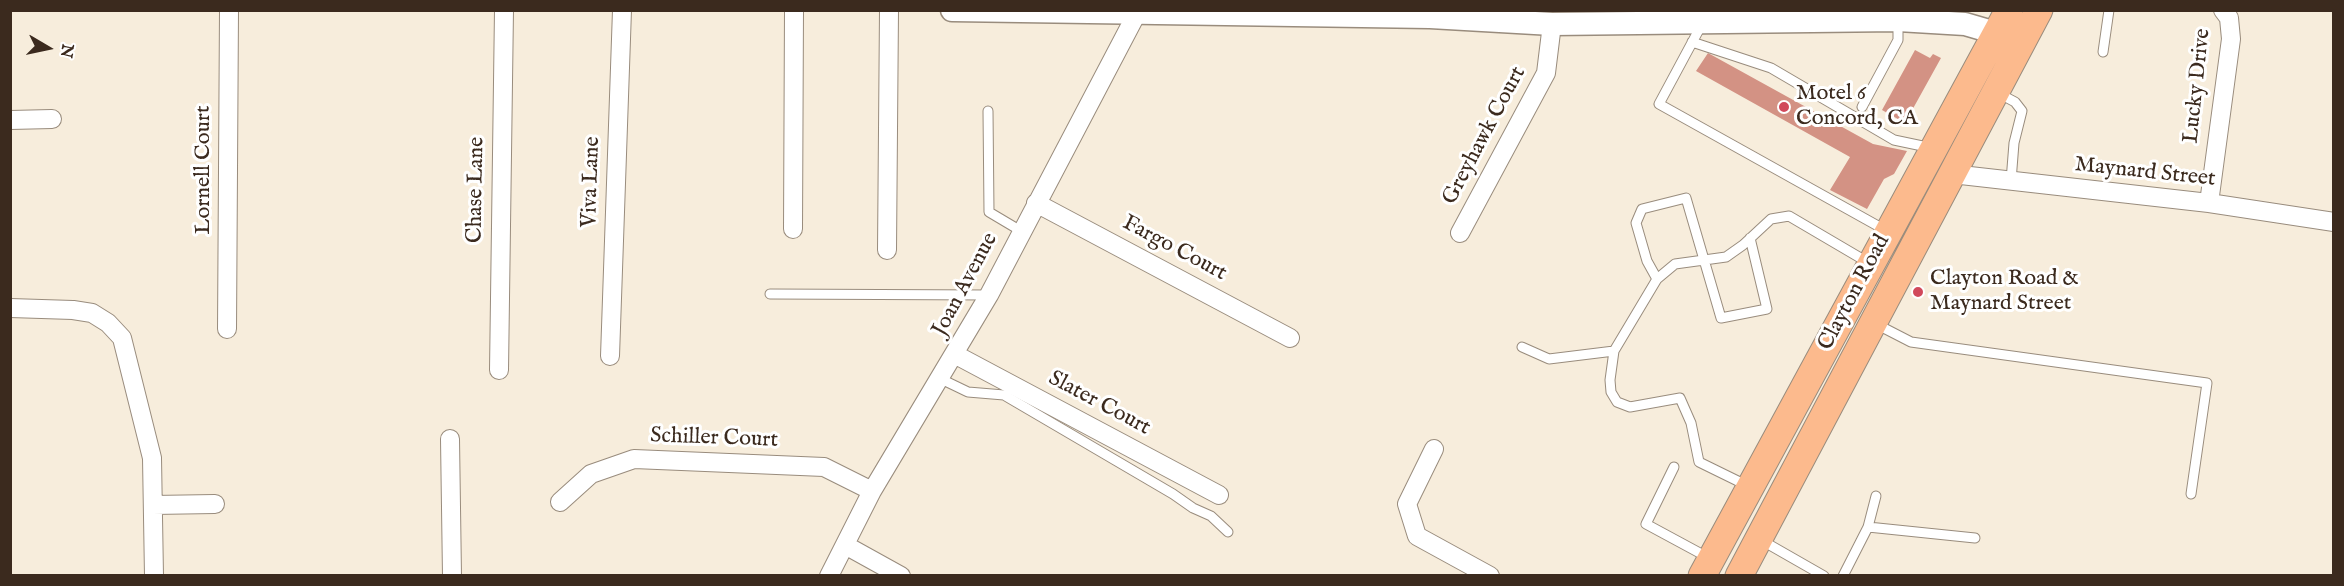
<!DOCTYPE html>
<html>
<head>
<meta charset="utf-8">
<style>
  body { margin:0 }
  #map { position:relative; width:2344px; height:586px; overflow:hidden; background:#f7eddc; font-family:"IM FELL English",serif }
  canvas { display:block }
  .frame { position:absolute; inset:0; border:12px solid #3b2a1e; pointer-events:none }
  .north { position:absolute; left:18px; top:18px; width:60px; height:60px; -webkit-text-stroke:4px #fff; paint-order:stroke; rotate:99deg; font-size:16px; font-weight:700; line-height:24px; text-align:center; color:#3b2a1e }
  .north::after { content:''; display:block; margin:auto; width:21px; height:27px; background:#3b2a1e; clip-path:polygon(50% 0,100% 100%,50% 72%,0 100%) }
</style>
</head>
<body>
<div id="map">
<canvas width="2344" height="586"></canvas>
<div class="frame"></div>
<div class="north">N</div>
</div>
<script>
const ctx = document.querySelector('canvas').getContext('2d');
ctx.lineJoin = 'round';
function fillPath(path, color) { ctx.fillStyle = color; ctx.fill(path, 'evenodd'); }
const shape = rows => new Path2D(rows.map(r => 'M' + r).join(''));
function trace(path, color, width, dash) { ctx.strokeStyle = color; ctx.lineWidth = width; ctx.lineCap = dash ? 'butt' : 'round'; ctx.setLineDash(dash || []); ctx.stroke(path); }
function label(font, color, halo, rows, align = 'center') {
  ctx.font = font + ' "IM FELL English",serif'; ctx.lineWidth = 6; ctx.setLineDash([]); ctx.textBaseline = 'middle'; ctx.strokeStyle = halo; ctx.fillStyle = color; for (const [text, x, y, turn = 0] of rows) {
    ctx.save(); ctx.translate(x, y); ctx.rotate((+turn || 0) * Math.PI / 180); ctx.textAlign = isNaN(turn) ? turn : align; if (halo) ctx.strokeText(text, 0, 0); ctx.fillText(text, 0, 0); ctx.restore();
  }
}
const building = shape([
  [1915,50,1930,58,1933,54,1941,58,1905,123,1882,110],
  [1708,53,1873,144,1907,151,1894,174,1884,179,1867,209,1830,190,1850,157,1696,71]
]);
const service = shape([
  [1702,24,1659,104,1887,231],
  [1692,42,1771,68,1894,140,1932,148],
  [2103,52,2109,10],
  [1998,93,2015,102,2022,111,2014,143,2011,181],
  [1862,107,1898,40,1898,20],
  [988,111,989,212,1021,231],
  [1657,279,1647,261,1636,223,1642,209,1686,198,1721,318,1767,309,1750,238],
  [770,294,989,295],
  [1876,324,1911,342,2207,383,2191,494],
  [1522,347,1549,359,1614,351],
  [941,379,968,392,1004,395,1173,494,1193,508,1211,516,1228,532],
  [1674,467,1646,524,1709,558],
  [1748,486,1699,462,1691,423,1680,398,1630,407,1617,402,1611,392,1610,380,1614,351,1657,279,1675,264,1726,257,1743,245,1771,219,1789,216,1869,263],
  [1868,527,1975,538],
  [1761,540,1824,576],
  [1843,576,1868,527,1876,496]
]);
const minor = shape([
  [10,120,52,119],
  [1952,174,2209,203,2334,222],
  [1036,203,1290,338],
  [2209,203,2231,39,2229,18,2223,10],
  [793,229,794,10],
  [1460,233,1546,73,1552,24],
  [887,250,889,10],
  [10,308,73,310,92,313,108,323,122,338,152,458,154,576],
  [227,329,229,10],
  [956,355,1219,495],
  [610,356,622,10],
  [499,370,504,10],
  [450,439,452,576],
  [1434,449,1407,504,1417,536,1490,576],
  [560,502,591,474,634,459,824,467,872,491],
  [153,505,215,504],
  [845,545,901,576],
  [829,576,872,491,989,295,1137,13]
]);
const tertiary = shape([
  [952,10,1430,17,1552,24,1898,20,1965,24,1996,33,2012,41]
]);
const primary = shape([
  [1702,576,2009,10],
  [1739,576,2039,10]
]);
const markers = [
  [1784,107,6,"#d1495b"],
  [1918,292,6,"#d1495b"]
];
const streetNames = [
  ["Lucky Drive",2198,86,-84],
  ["Greyhawk Court",1485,136,-62],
  ["Lornell Court",204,170,-90],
  ["Maynard Street",2145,173,6],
  ["Viva Lane",592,182,-88],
  ["Chase Lane",477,190,-89],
  ["Fargo Court",1174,249,28],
  ["Joan Avenue",966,285,-62],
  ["Clayton Road",1855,293,-62],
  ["Slater Court",1099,404,28],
  ["Schiller Court",714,439,2]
];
const poiNames = [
  ["Motel 6",1796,94],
  ["Concord, CA",1796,119],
  ["Clayton Road &",1930,279],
  ["Maynard Street",1930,304]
];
fillPath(building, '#d39284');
trace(service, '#998c7d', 11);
trace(minor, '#998c7d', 20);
trace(tertiary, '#998c7d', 25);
trace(primary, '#998c7d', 29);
trace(service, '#fff', 9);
trace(minor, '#fff', 18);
trace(tertiary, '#fff', 22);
trace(primary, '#fcba8d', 27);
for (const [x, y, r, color] of markers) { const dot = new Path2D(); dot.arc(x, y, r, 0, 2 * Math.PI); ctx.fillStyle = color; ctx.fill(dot); trace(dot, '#fff', 2); }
label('22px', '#3b2a1e', '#fff', streetNames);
label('22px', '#3b2a1e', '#fff', poiNames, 'left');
</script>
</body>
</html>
